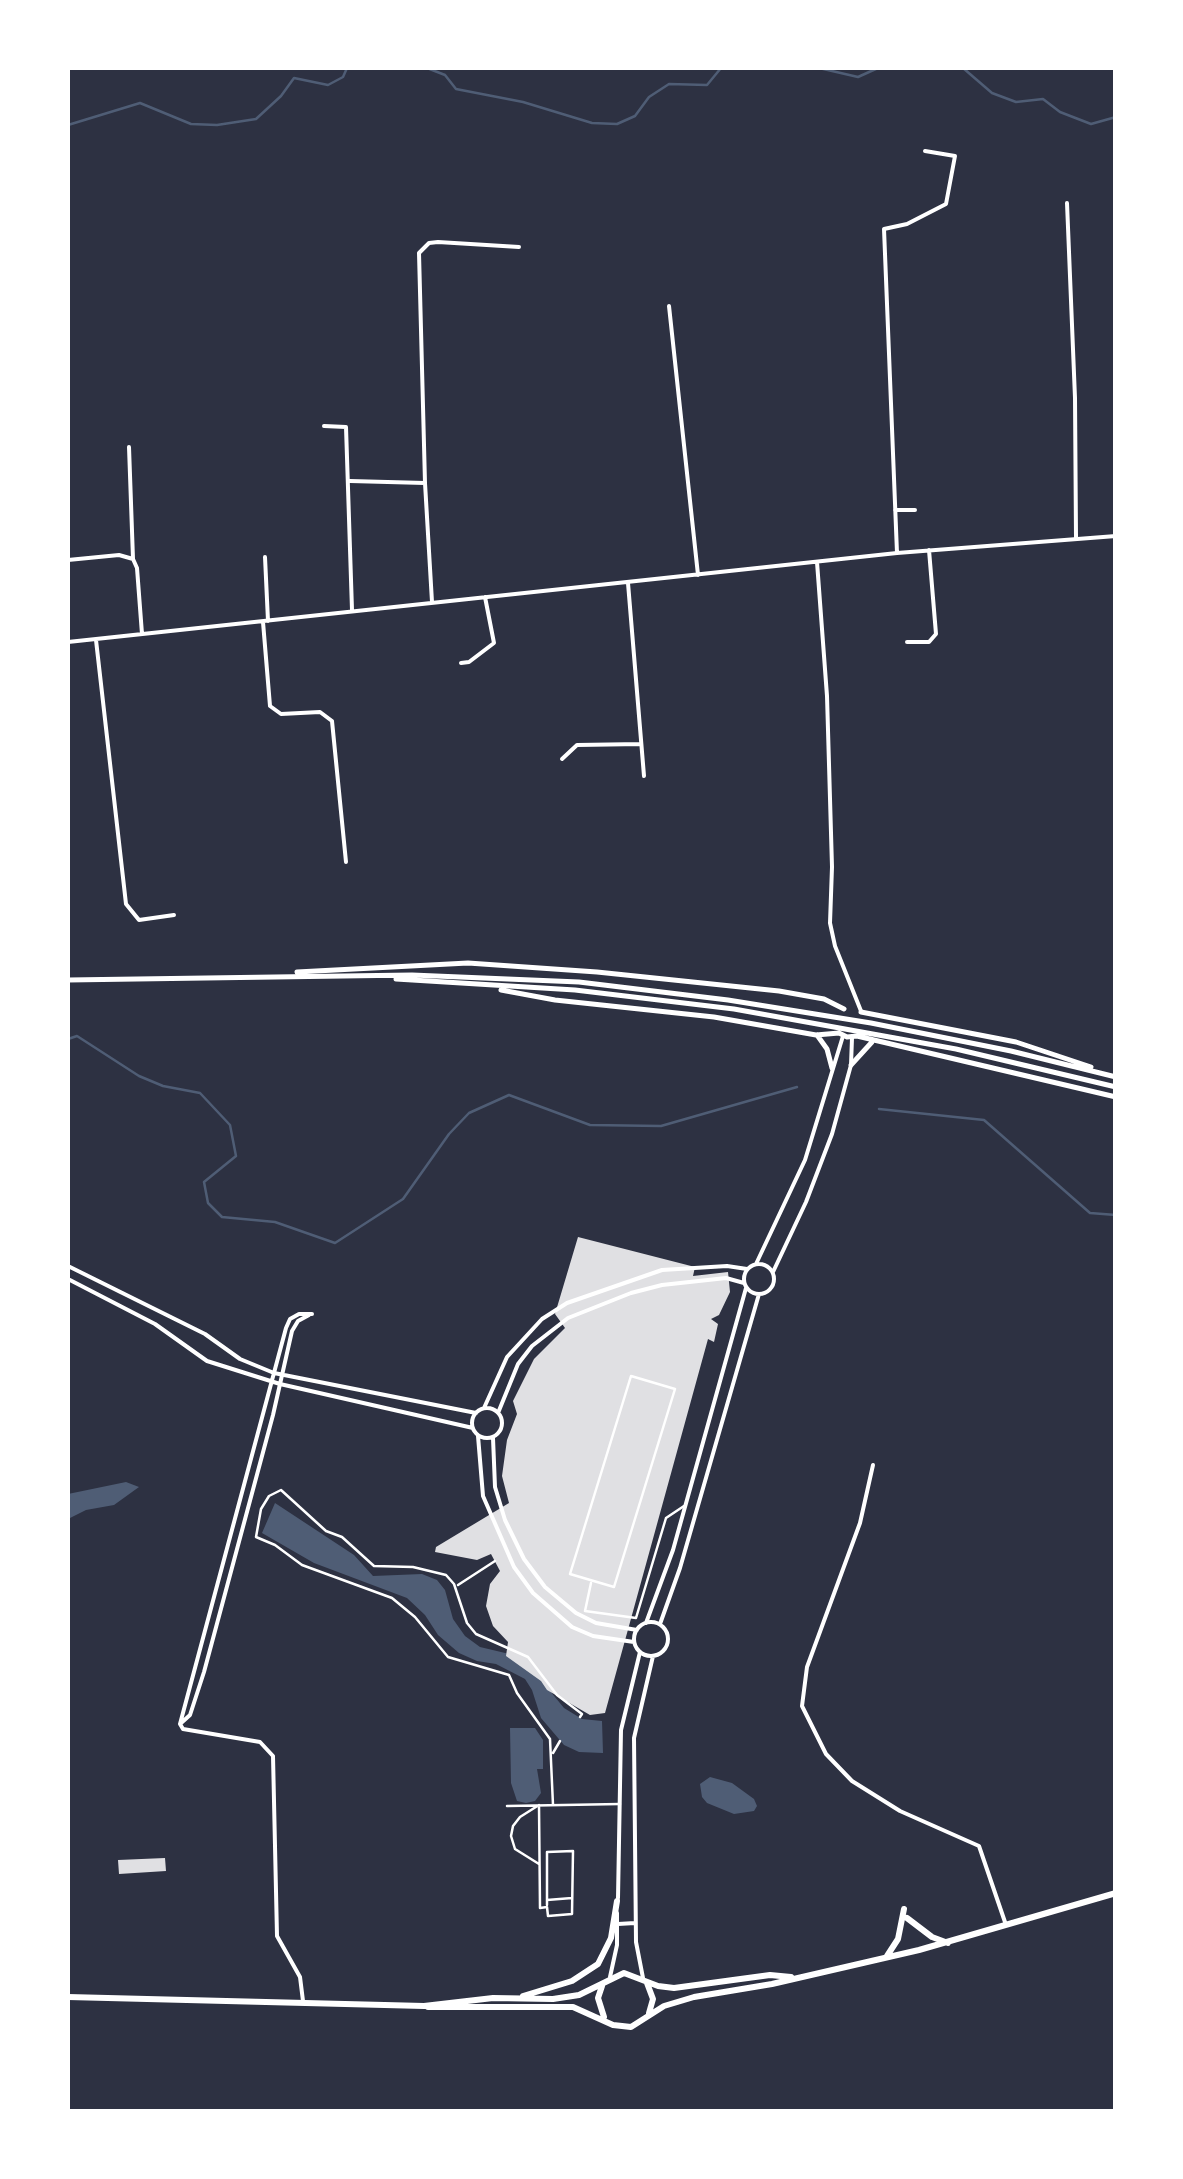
<!DOCTYPE html>
<html>
<head>
<meta charset="utf-8">
<style>
  body { margin:0 }
  #map { position:relative; width:1183px; height:2179px; overflow:hidden; background:#2d3142; font-family:"Fira Sans",sans-serif }
  canvas { display:block }
  .frame { position:absolute; inset:0; border:70px solid #fff; pointer-events:none }
</style>
</head>
<body>
<div id="map">
<canvas width="1183" height="2179"></canvas>
<div class="frame"></div>
</div>
<script>
const ctx = document.querySelector('canvas').getContext('2d');
ctx.lineJoin = 'round';
function fillPath(path, color) { ctx.fillStyle = color; ctx.fill(path, 'evenodd'); }
const shape = rows => new Path2D(rows.map(r => 'M' + r).join(''));
function trace(path, color, width, dash) { ctx.strokeStyle = color; ctx.lineWidth = width; ctx.lineCap = dash ? 'butt' : 'round'; ctx.setLineDash(dash || []); ctx.stroke(path); }
const water = shape([
  [126,1482,139,1487,114,1505,86,1510,68,1519,68,1494],
  [275,1503,354,1555,373,1576,422,1574,437,1580,445,1590,453,1619,465,1636,480,1647,522,1657,564,1708,582,1719,602,1721,603,1753,579,1752,564,1745,541,1718,532,1690,525,1679,496,1664,477,1661,459,1653,438,1635,425,1615,407,1598,314,1563,262,1533],
  [510,1728,535,1728,543,1740,543,1769,537,1769,541,1793,535,1801,526,1803,517,1801,511,1783],
  [710,1777,732,1783,754,1799,757,1806,754,1811,734,1814,707,1803,702,1797,700,1784]
]);
const stream = shape([
  [427,68,445,75,456,89,523,102,592,123,617,124,635,116,649,97,669,84,707,85,721,68],
  [819,68,858,77,878,68],
  [963,68,992,93,1016,102,1043,99,1060,112,1091,124,1116,117],
  [68,125,140,103,191,124,217,125,256,119,281,96,294,78,328,85,343,77,347,68],
  [68,1039,77,1036,139,1076,163,1086,200,1093,230,1125,236,1156,204,1182,208,1203,222,1217,275,1222,335,1243,403,1199,449,1134,469,1113,509,1095,590,1125,661,1126,797,1087],
  [879,1109,984,1120,1090,1213,1116,1215]
]);
const building = shape([
  [578,1237,695,1267,693,1276,728,1272,730,1292,719,1315,711,1319,718,1324,714,1342,708,1339,605,1713,590,1715,547,1690,541,1681,506,1656,508,1642,493,1626,486,1606,490,1584,500,1571,491,1554,477,1560,435,1552,436,1547,509,1503,502,1476,507,1440,517,1414,513,1401,534,1359,565,1328,555,1314],
  [165,1858,166,1871,119,1874,118,1860]
]);
const service = shape([
  [631,1376,675,1389,614,1587,570,1574,631,1376],
  [591,1583,585,1611,636,1618,666,1518,684,1506]
]);
const pedestrian = shape([
  [458,1585,495,1561],
  [553,1753,560,1741],
  [553,1805,550,1739,517,1693,509,1675,448,1657,415,1617,392,1598,302,1565,275,1545,256,1537,261,1509,269,1496,281,1490,326,1531,342,1537,374,1566,413,1567,446,1575,454,1584,467,1623,476,1634,528,1657,557,1695,582,1714,580,1717],
  [507,1806,620,1804],
  [539,1864,515,1849,511,1836,513,1826,520,1817,539,1805,540,1908,547,1907,548,1916,572,1914,573,1851,547,1852,547,1900],
  [547,1905,547,1900,572,1898]
]);
const minor = shape([
  [1067,203,1075,398,1076,538],
  [669,306,698,575],
  [324,426,346,427,352,610],
  [129,447,133,559],
  [350,481,425,483],
  [895,510,915,510],
  [897,553,884,229,907,224,946,204,955,156,925,151],
  [265,557,268,621],
  [68,560,119,555,133,559,137,568,142,634],
  [817,562,827,696,832,867,830,923,835,946,861,1011],
  [628,583,644,776],
  [432,602,425,483,419,253,429,243,438,242,519,247],
  [263,622,270,706,281,714,320,712,332,721,346,862],
  [96,640,126,904,139,920,174,915],
  [68,642,897,553,1116,536],
  [907,642,929,642,936,634,929,550],
  [461,663,469,662,494,643,485,597],
  [562,759,577,745,641,744],
  '744 1279a15 15 0 1 1 30 0a15 15 0 1 1-30 0Z',
  [756,1264,805,1160,843,1036],
  [68,1266,205,1334,240,1359,274,1373,476,1413],
  [773,1272,806,1202,832,1134,851,1065,852,1038],
  [68,1279,155,1324,207,1361,280,1384,473,1428],
  '472 1423a15 15 0 1 1 30 0a15 15 0 1 1-30 0Z',
  [484,1408,507,1357,542,1319,567,1303,662,1270,727,1266,747,1269],
  [498,1413,518,1364,532,1346,568,1318,631,1293,662,1285,726,1278,744,1283],
  [478,1436,483,1496,514,1567,533,1593,572,1627,593,1636,634,1642],
  [493,1438,495,1487,505,1520,524,1559,545,1587,576,1613,596,1623,637,1630],
  [873,1465,860,1523,807,1667,802,1706,826,1754,852,1781,900,1811,979,1846,1006,1925],
  '634 1639a17 17 0 1 1 34 0a17 17 0 1 1-34 0Z',
  [646,1623,673,1550,746,1288],
  [660,1624,680,1568,759,1294],
  [180,1724,286,1328,290,1319,299,1314,312,1314],
  [180,1724,190,1715,204,1672,273,1415,292,1331,298,1321,309,1315],
  [180,1724,183,1729,260,1742,273,1756,277,1936,300,1977,303,2001],
  [618,1898,621,1730,640,1652],
  [618,1924,635,1923],
  [610,1977,617,1945,617,1913],
  [643,1978,636,1942,634,1738,653,1656]
]);
const secondary = shape([
  [297,972,468,963,597,972,779,991,824,999,844,1009],
  [396,979,575,990,734,1009,956,1049,1116,1087],
  [68,980,412,975,579,982,728,1000,871,1023,1011,1051,1116,1077],
  [501,990,555,1000,714,1017,816,1035,839,1033,847,1037,857,1036,1116,1097],
  [861,1012,1016,1042,1091,1067],
  [817,1035,827,1049,832,1068],
  [851,1065,872,1042]
]);
const primary = shape([
  [907,1918,932,1937,948,1943],
  [887,1956,898,1939,904,1909],
  [647,1983,653,1999,649,2013],
  [602,1986,598,1998,604,2017],
  [523,1996,572,1981,598,1964,611,1938,617,1901],
  [68,1997,424,2006,493,1998,553,1999,579,1995,624,1973,658,1986,674,1988,770,1975,791,1977],
  [428,2007,573,2007,613,2025,631,2027,664,2006,694,1997,772,1984,919,1950,1116,1893]
]);
fillPath(water, '#4f5d75');
trace(stream, '#4f5d75', 2.5);
fillPath(building, '#e0e0e3');
trace(service, '#fff', 2.5);
trace(pedestrian, '#fff', 2.5);
trace(minor, '#fff', 4);
trace(secondary, '#fff', 5);
trace(primary, '#fff', 6);
</script>
</body>
</html>
